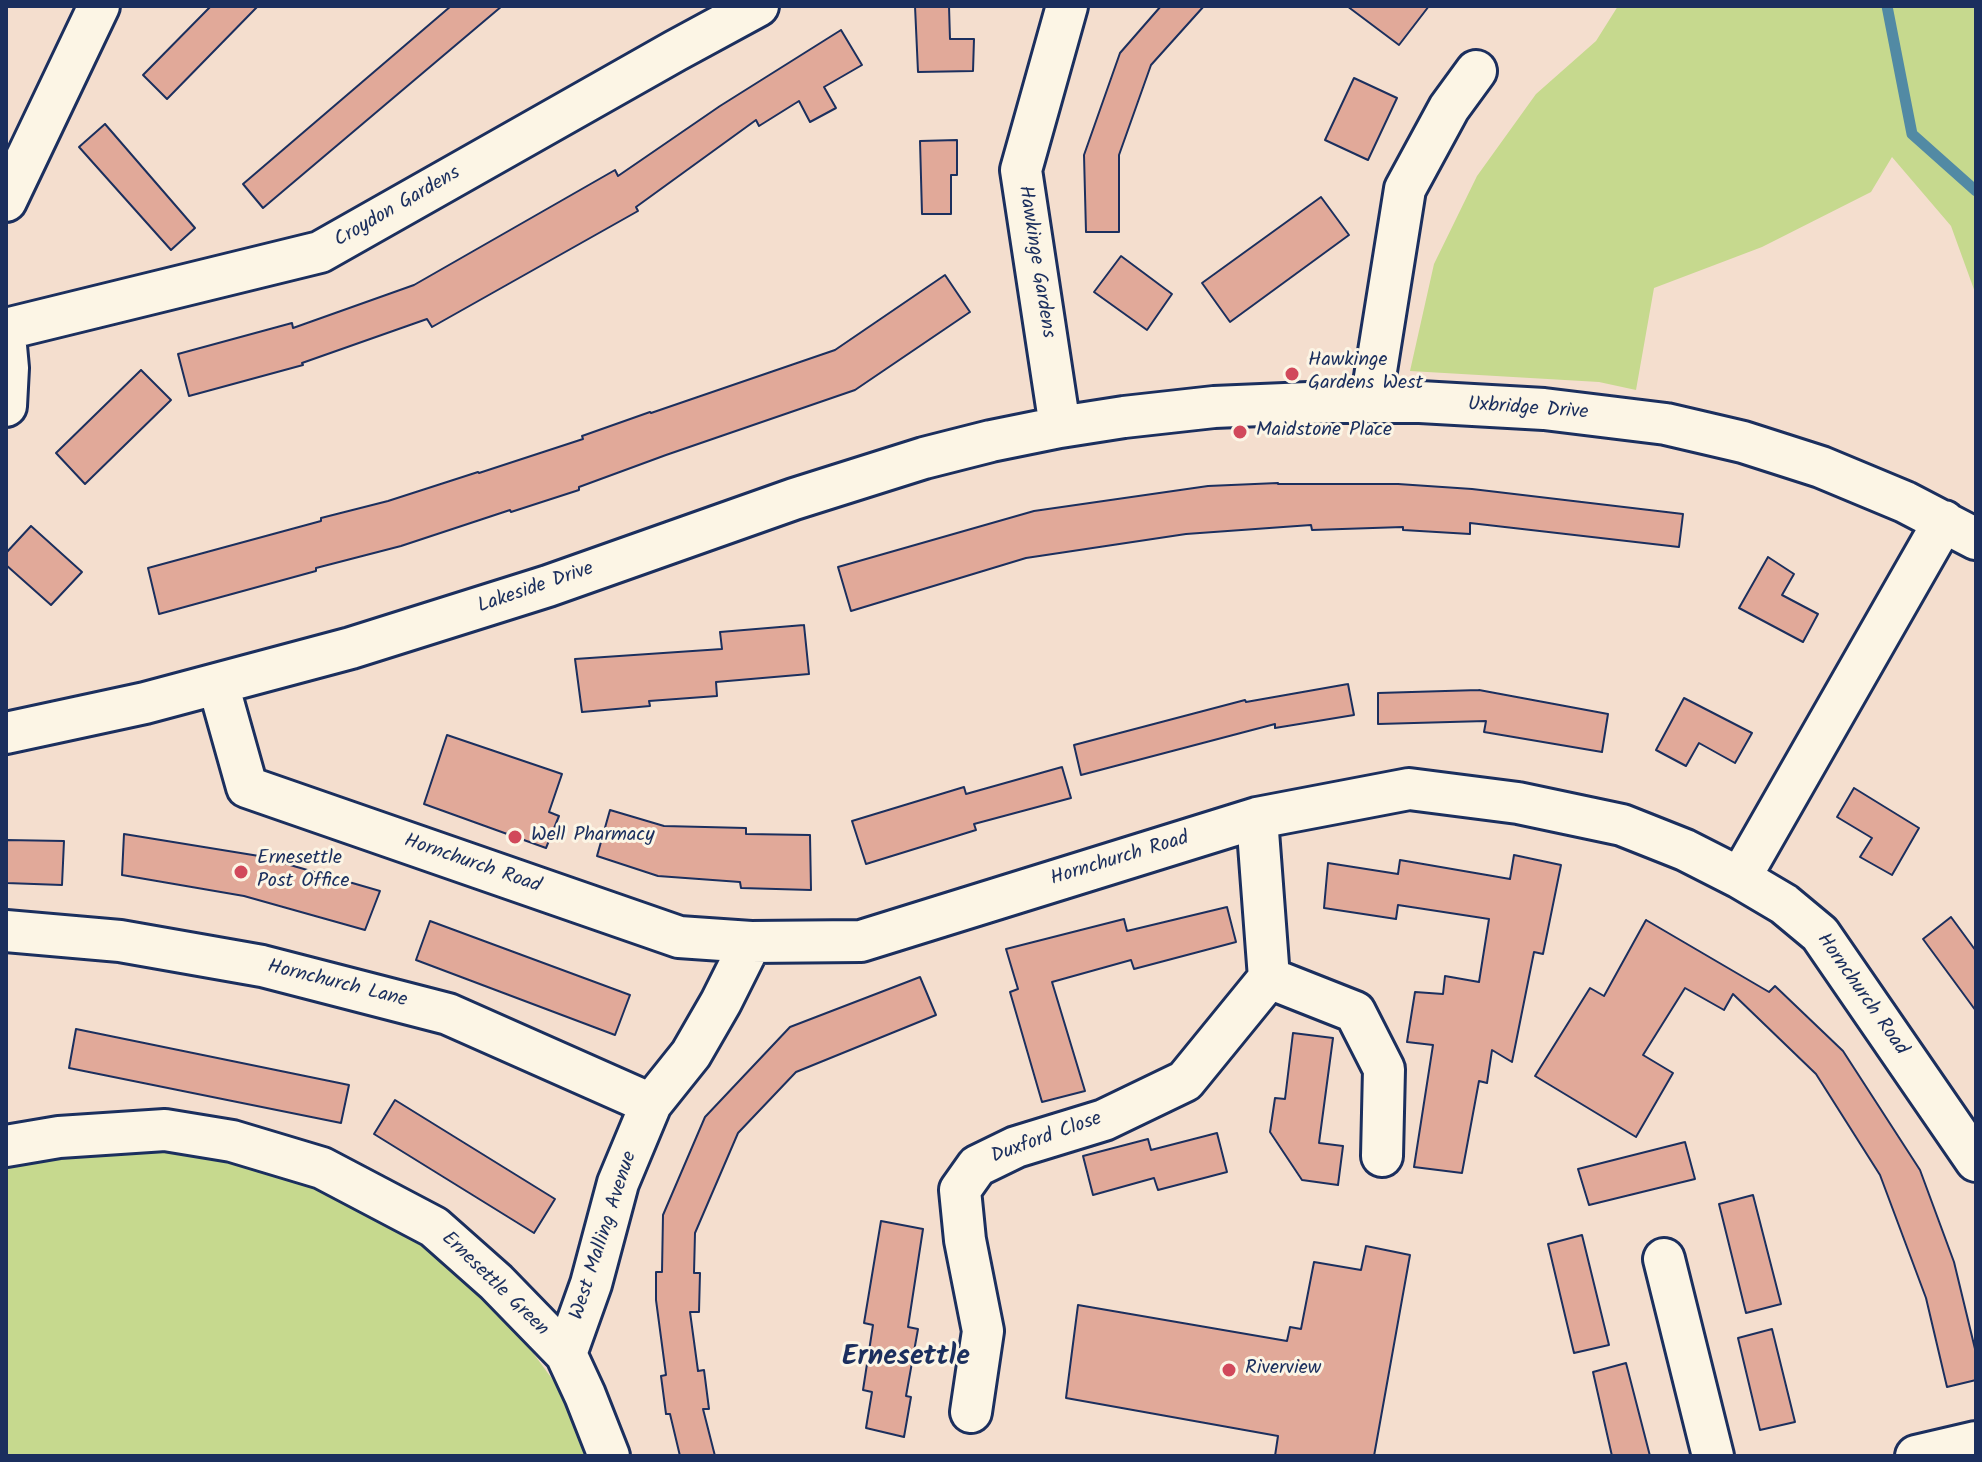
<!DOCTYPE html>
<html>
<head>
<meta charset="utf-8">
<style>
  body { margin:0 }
  #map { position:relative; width:1982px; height:1462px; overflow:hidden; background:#f4dece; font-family:Kalam,sans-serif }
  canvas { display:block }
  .frame { position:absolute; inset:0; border:8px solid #1b2f5e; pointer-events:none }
</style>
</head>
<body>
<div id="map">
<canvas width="1982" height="1462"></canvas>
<div class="frame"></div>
</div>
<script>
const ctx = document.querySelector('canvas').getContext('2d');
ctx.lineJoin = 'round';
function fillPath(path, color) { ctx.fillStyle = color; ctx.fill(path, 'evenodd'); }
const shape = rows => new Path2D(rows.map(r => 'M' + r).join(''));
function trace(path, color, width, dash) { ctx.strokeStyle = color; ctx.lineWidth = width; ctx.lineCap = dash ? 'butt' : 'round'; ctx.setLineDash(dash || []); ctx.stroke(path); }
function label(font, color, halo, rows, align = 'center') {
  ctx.font = font + ' Kalam,sans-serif'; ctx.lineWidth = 6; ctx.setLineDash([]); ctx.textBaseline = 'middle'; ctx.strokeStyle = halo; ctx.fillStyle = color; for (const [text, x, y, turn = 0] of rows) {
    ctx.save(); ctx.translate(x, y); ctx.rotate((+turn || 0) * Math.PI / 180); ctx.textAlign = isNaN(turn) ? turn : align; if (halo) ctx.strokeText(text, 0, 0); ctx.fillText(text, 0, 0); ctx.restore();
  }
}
const green = shape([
  [1618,6,1976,6,1976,295,1951,226,1892,157,1871,192,1762,247,1654,288,1636,390,1599,382,1410,371,1434,264,1477,176,1536,94,1596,41],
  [154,1147,282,1169,426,1244,478,1289,525,1342,564,1395,593,1456,6,1456,6,1165,80,1153]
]);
const stream = shape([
  [1887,6,1912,134,1976,191]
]);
const building = shape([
  [211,6,258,6,167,99,143,75,211,6],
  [451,6,502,6,263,208,243,184,451,6],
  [915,6,949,6,950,39,974,39,973,71,918,72,915,6],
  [1161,6,1204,6,1151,65,1119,155,1119,232,1086,232,1084,155,1120,53,1161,6],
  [1347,6,1429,6,1399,45,1347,6],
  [841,30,862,65,824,87,836,108,810,122,799,101,759,126,756,120,636,207,638,211,432,327,427,319,302,363,303,365,189,396,178,354,292,323,293,328,414,285,615,170,618,176,720,106,841,30],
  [1354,78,1397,98,1368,160,1325,140,1354,78],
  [105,124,195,228,171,250,79,147,105,124],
  [957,140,957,175,951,175,951,214,922,214,920,141,957,140],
  [1321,197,1349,235,1230,322,1202,283,1321,197],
  [1121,256,1172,294,1147,330,1094,292,1121,256],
  [945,275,970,312,855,390,666,455,579,487,579,490,511,512,510,510,401,546,316,568,316,571,159,614,148,568,321,521,321,518,388,501,478,472,479,473,583,439,582,436,650,412,651,413,835,350,945,275],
  [141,370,171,400,85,484,56,453,141,370],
  [1278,483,1278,484,1398,484,1472,489,1683,514,1679,547,1470,523,1470,534,1403,530,1403,527,1312,530,1311,525,1186,534,1026,558,851,611,838,567,1034,511,1208,486,1278,483],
  [31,526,82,572,51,605,6,565,6,553,31,526],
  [1768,557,1794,574,1782,595,1818,614,1803,642,1739,608,1768,557],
  [804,625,809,674,716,682,717,696,649,701,650,706,582,712,575,659,722,649,720,632,804,625],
  [1348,684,1354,715,1275,728,1275,724,1081,775,1074,745,1245,700,1246,702,1348,684],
  [1479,690,1608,714,1602,752,1484,732,1486,721,1378,724,1378,693,1479,690],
  [1684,698,1752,733,1735,763,1699,743,1686,766,1656,750,1684,698],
  [447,735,562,774,549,812,559,816,546,848,424,804,447,735],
  [1062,767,1071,798,974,824,976,830,866,864,852,821,964,787,966,794,1062,767],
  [1854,788,1919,828,1892,875,1860,857,1872,838,1837,817,1854,788],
  [610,810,664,826,746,828,746,834,810,835,811,890,741,888,740,882,658,876,597,856,610,810],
  [124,834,259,856,380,891,365,930,244,896,122,875,124,834],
  [6,840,64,841,62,885,6,883,6,840],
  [1514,855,1561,865,1543,954,1534,952,1512,1062,1492,1050,1487,1083,1479,1081,1462,1173,1414,1167,1433,1045,1407,1042,1415,992,1443,994,1445,976,1479,982,1489,919,1398,905,1396,919,1324,908,1328,863,1398,874,1400,860,1510,879,1514,855],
  [1227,907,1236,942,1134,969,1131,960,1052,982,1085,1091,1042,1102,1010,992,1018,989,1006,949,1124,919,1127,931,1227,907],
  [1951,917,1976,951,1976,1011,1923,939,1951,917],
  [1646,920,1769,992,1775,986,1843,1051,1920,1170,1954,1262,1976,1353,1976,1380,1947,1387,1926,1298,1880,1175,1816,1074,1733,994,1724,1010,1685,988,1643,1055,1673,1073,1636,1137,1535,1076,1590,988,1604,996,1646,920],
  [430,921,630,995,615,1035,416,960,430,921],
  [920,977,936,1015,796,1072,738,1133,695,1233,694,1273,700,1273,699,1312,690,1312,698,1371,704,1370,709,1409,703,1409,715,1456,680,1456,670,1414,666,1414,661,1376,666,1375,656,1300,656,1272,662,1272,663,1215,705,1117,790,1027,920,977],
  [76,1029,349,1085,341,1123,69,1068,76,1029],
  [1293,1033,1333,1038,1319,1143,1343,1146,1338,1185,1302,1180,1270,1132,1275,1098,1285,1099,1293,1033],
  [395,1100,555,1199,534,1233,374,1134,395,1100],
  [1217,1133,1227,1172,1158,1190,1154,1178,1093,1195,1083,1156,1148,1139,1151,1150,1217,1133],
  [1685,1142,1695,1179,1589,1205,1578,1169,1685,1142],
  [1753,1195,1781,1304,1746,1313,1719,1204,1753,1195],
  [881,1221,923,1229,908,1327,918,1329,906,1396,911,1397,904,1437,866,1428,872,1392,863,1390,873,1325,864,1323,881,1221],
  [1582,1235,1609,1345,1574,1353,1548,1244,1582,1235],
  [1366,1246,1410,1255,1374,1456,1275,1456,1278,1436,1066,1398,1078,1305,1287,1341,1290,1327,1301,1329,1314,1262,1361,1270,1366,1246],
  [1772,1329,1795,1422,1760,1430,1738,1338,1772,1329],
  [1626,1363,1650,1456,1612,1456,1593,1372,1626,1363]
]);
const minor = shape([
  [6,201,99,6],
  [6,329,320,252,675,51,758,6],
  [6,346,8,368,6,406],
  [1371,402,1405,189,1449,108,1476,71],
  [1060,427,1021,170,1067,6],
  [218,684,247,787,679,937,751,942,861,941,1257,818,1409,789,1518,803,1622,825,1685,850,1740,878,1784,904,1820,934,1976,1161],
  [6,733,145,703,351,648,548,586,794,499,924,458,991,441,1060,427,1124,417,1214,407,1332,402,1420,402,1544,409,1666,424,1743,442,1821,467,1905,502,1976,539],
  [1257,818,1269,978],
  [1740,878,1944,521],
  [6,931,120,941,262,966,448,1014,651,1104],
  [6,1146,59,1137,165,1130,232,1141,322,1168,434,1227,496,1282,566,1354,585,1395,609,1456],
  [1664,1259,1713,1456],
  [566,1354,591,1284,618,1183,651,1104,691,1054,721,1002,751,942],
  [971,1412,983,1331,965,1240,960,1190,977,1166,1016,1147,1104,1120,1185,1081,1269,978,1355,1012,1384,1069,1382,1156],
  [1916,1456,1976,1442]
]);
const markers = [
  [1292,374,8,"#d1495b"],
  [1240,432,8,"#d1495b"],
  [515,837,8,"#d1495b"],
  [241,872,8,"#d1495b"],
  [1229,1370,8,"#d1495b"]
];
const streetNames = [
  ["Croydon Gardens",398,208,-30],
  ["Hawkinge Gardens",1035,262,81],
  ["Uxbridge Drive",1528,410,4],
  ["Lakeside Drive",536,589,-19],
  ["Hornchurch Road",1120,860,-17],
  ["Hornchurch Road",472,865,19],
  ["Hornchurch Lane",337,985,14],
  ["Hornchurch Road",1861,995,55],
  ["Duxford Close",1047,1139,-20],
  ["West Malling Avenue",605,1236,-72],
  ["Ernesettle Green",494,1285,44]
];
const poiNames = [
  ["Hawkinge",1308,362],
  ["Gardens West",1308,385],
  ["Maidstone Place",1256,432],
  ["Well Pharmacy",531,837],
  ["Ernesettle",257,860],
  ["Post Office",257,883],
  ["Riverview",1245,1370]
];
const districtNames = [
  ["Ernesettle",906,1359]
];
fillPath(green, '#c6d98e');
trace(stream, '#528aa4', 11);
fillPath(building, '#e1a999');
trace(building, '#1b2f5e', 2);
trace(minor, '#1b2f5e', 46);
trace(minor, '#fcf5e5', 40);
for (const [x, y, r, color] of markers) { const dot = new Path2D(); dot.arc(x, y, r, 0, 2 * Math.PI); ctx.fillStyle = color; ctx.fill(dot); trace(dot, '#fcf5e5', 3); }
label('20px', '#1b2f5e', '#fcf5e5', streetNames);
label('20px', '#1b2f5e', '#fcf5e5', poiNames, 'left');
label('bold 28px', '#1b2f5e', '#fcf5e5', districtNames);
</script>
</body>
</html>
